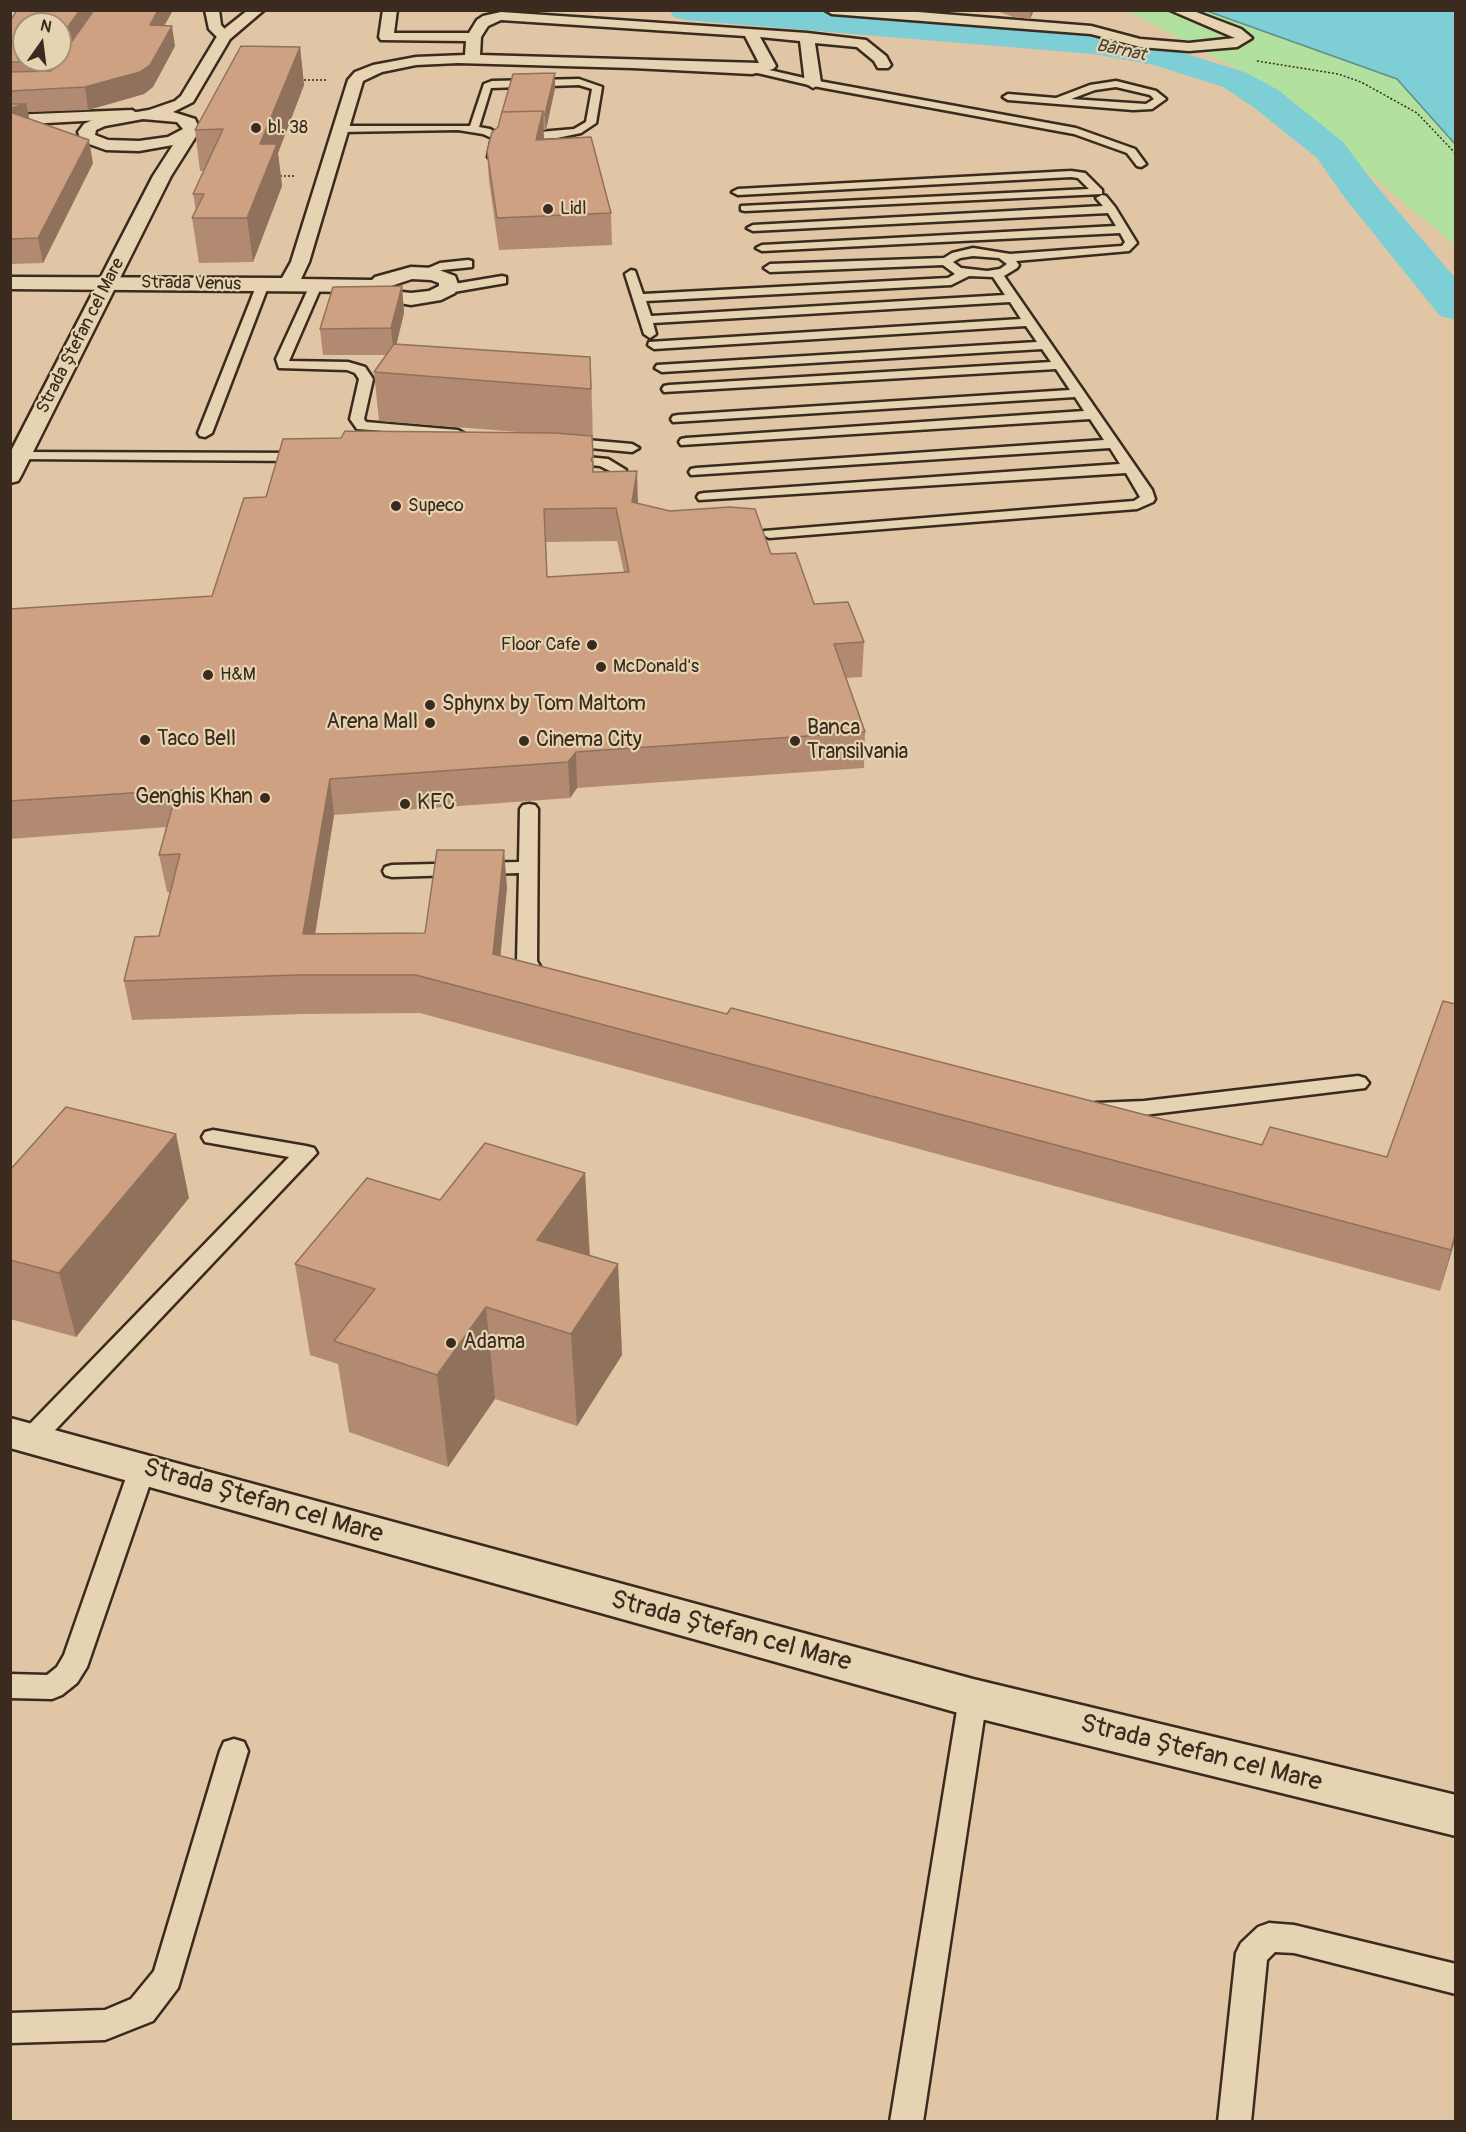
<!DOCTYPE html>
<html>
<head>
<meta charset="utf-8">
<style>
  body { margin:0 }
  #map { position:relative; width:1466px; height:2132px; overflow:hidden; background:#e1c6a5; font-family:Pangolin,sans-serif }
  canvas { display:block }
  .frame { position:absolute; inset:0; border:12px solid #3b2a1e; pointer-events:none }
  .north { position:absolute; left:12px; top:12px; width:60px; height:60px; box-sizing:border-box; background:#e5d3b1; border:2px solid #a18f76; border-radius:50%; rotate:14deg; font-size:16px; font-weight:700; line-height:24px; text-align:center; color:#3b2a1e }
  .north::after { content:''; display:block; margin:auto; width:21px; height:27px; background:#3b2a1e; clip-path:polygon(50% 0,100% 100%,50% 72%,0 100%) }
</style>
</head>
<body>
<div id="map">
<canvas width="1466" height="2132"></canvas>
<div class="frame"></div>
<div class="north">N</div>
</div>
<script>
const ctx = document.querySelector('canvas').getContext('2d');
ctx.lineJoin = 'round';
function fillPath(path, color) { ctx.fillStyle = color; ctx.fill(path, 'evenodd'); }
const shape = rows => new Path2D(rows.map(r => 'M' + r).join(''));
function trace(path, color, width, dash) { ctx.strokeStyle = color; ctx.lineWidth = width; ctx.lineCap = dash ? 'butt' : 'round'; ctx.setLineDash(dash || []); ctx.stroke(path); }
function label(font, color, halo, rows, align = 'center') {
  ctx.font = font + ' Pangolin,sans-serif'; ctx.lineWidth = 4.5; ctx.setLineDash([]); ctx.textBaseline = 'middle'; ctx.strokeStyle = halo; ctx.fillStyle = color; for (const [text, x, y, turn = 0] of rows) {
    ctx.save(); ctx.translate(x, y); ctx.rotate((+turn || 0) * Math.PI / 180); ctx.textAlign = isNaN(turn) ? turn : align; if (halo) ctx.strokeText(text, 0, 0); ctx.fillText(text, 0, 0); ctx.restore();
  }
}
const green = shape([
  [1128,11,1455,11,1455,245,1252,77]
]);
const water = shape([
  [1207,11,1455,11,1455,144,1397,79,1207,11]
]);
const river = shape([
  [669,10,808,10,1094,34,1171,49,1247,73,1278,90,1343,142,1373,182,1456,279,1456,320,1440,316,1345,198,1317,158,1252,106,1223,87,1154,65,1094,54,685,20,674,17,669,10]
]);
const path = shape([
  [1257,61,1338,74,1361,82,1417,113,1456,154],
  [300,80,326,80],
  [276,176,296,176]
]);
const service = shape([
  [752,66,813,80,1076,128,1135,149,1146,164,1141,167,1137,166,1127,153,1074,134,813,86,749,71,749,67,752,66],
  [579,79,602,87,596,123,581,133,557,138,517,140,512,137,517,134,574,129,586,122,592,89,579,85,491,88,479,127,490,129,503,137,498,157,493,160,488,157,492,138,483,134,458,130,341,132,336,129,341,126,470,126,484,84,492,81,579,79],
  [1116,81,1156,91,1166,99,1152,109,1133,110,1008,100,1003,97,1008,94,1056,98,1090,85,1116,81],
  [1116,87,1150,95,1154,99,1146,104,1071,99,1095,90,1116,87],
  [1071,171,1085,173,1102,190,1102,194,745,211,741,210,741,206,1089,189,1078,178,1071,177,738,195,732,192,738,189,1071,171],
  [1102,195,1106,196,1115,207,1137,243,1129,251,1016,261,1019,265,1017,268,1004,276,1152,490,1155,499,1153,502,1137,509,769,538,762,534,764,531,1134,501,1140,497,1126,473,699,500,697,497,699,494,704,493,1120,464,1110,448,691,475,689,472,691,469,696,468,1104,440,1090,419,681,445,679,442,681,439,686,438,1084,411,1075,397,673,422,671,419,673,416,678,415,1070,390,1056,369,664,392,662,389,664,386,669,385,1051,362,1042,349,662,372,655,368,657,365,1037,342,1026,326,654,349,648,345,649,342,1021,319,1010,302,653,323,656,334,650,338,644,334,625,274,631,270,635,271,643,294,948,278,955,274,943,265,770,272,764,268,770,264,944,258,952,253,973,248,1010,254,1122,246,1125,242,1120,233,762,251,756,248,762,245,1116,226,1108,213,753,231,747,228,753,225,1103,206,1096,198,1102,195],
  [973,256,999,258,1007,264,1000,269,987,271,961,268,953,262,960,258,973,256],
  [969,276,993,277,1005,295,651,316,646,301,951,285,969,276],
  [468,260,472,261,472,267,442,270,423,277,417,273,440,263,468,260],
  [502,276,506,277,506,283,448,293,442,289,448,285,502,276],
  [263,280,269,284,212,433,205,437,200,436,198,433,257,284,263,280],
  [316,281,322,285,289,361,348,362,365,367,373,379,364,419,366,422,458,430,465,434,463,437,357,429,350,419,359,379,355,373,347,370,279,368,276,359,310,285,316,281],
  [564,438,632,444,639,448,632,452,559,445,557,442,559,439,564,438],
  [21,452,305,453,312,457,305,461,16,459,14,456,21,452],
  [565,455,608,459,626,470,624,483,608,493,598,493,596,490,598,487,610,481,612,472,600,466,560,462,558,459,560,456,565,455],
  [529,804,535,805,538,809,537,961,545,975,554,978,557,982,554,986,547,988,531,983,517,961,519,873,392,877,385,875,383,871,385,867,392,865,519,862,520,809,523,805,529,804],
  [1358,1076,1365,1078,1369,1083,1365,1088,1144,1115,1096,1117,1088,1115,1085,1110,1088,1105,1096,1103,1144,1101,1358,1076],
  [213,1130,306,1146,314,1148,317,1153,41,1445,32,1448,23,1445,19,1438,23,1431,289,1157,205,1142,202,1137,205,1132,213,1130],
  [142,1459,151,1462,155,1469,87,1667,77,1683,62,1695,52,1699,10,1698,10,1674,47,1675,57,1667,64,1655,129,1469,133,1462,142,1459],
  [973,1686,983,1690,987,1698,923,2122,890,2122,959,1698,963,1690,973,1686],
  [234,1739,244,1742,248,1751,178,1988,153,2021,105,2040,10,2043,10,2013,105,2010,131,1999,154,1971,220,1751,224,1742,234,1739],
  [1269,1923,1294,1925,1456,1964,1456,1994,1294,1953,1275,1952,1267,1960,1251,2122,1218,2122,1236,1953,1241,1943,1258,1927,1269,1923]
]);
const minor = shape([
  [10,10,19,10,24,21,15,32,10,33,10,10],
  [383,10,397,10,394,33,469,33,477,20,483,16,501,12,807,33,866,40,886,56,891,65,888,68,878,68,874,61,857,47,815,43,821,83,813,88,805,83,800,41,760,37,776,66,773,69,752,74,633,68,458,63,416,65,382,72,363,81,309,262,301,279,372,280,375,277,411,267,434,268,455,276,458,284,455,293,441,300,411,305,382,300,370,292,10,289,10,277,282,278,291,262,348,80,355,72,373,65,416,57,465,55,466,41,381,40,379,37,383,10],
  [501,20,745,36,759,63,480,55,481,37,488,26,501,20],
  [412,279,431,280,439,283,439,286,429,291,411,293,394,291,388,287,412,279],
  [825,10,893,10,1091,26,1140,39,1189,43,1235,38,1170,10,1191,10,1241,29,1252,38,1237,47,1189,51,1140,47,1091,34,832,14,825,10],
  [10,1418,973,1679,1456,1795,1456,1836,973,1717,10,1448,10,1418]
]);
const tertiary = shape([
  [205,10,219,10,221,25,231,36,229,39,219,39,209,29,205,10],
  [132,110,140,115,138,118,10,125,10,115,132,110]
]);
const primary = shape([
  [248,10,264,10,230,39,193,102,173,112,195,119,200,130,171,176,21,476,18,481,10,483,10,453,153,176,173,145,139,151,106,150,81,141,78,132,84,124,94,119,149,110,175,101,181,96,219,33,248,10],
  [143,119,177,122,183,129,168,137,139,141,108,140,95,135,96,130,105,126,143,119]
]);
const wall = shape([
  [17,10,173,10,164,26,175,46,153,87,144,94,88,110,28,112,29,119,93,163,43,263,10,264,10,21],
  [994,10,1034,10,1030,19,1013,17],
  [300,47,304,85,278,153,282,186,253,262,199,263,192,218,196,211,193,194,204,171,200,171,195,130],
  [555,88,546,130,543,130,544,139,611,213,612,245,499,250,489,181,487,151,498,127],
  [402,286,404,313,396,344,590,357,594,472,638,504,771,554,814,604,864,642,862,677,846,678,865,732,864,768,577,788,570,798,334,815,315,934,425,933,507,887,500,956,1455,1240,1440,1291,420,1013,302,1014,132,1020,124,981,159,936,170,892,167,892,159,855,167,827,10,839,10,609,212,596,266,497,341,438,519,432,379,421,374,372,386,355,323,355,320,329],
  [617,541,624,572,547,577,546,542],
  [10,1170,189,1198,76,1337,10,1319],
  [585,1173,590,1255,618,1264,622,1355,577,1426,495,1399,448,1467,349,1432,338,1364,310,1355,295,1264,440,1200]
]);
const shadedWall = shape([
  [80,10,97,10,46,84,42,62,44,60,60,60,60,38],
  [158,10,173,10,153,46,150,25],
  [1031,10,1034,10,1030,19],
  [172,26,175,46,153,87,144,94,88,110,85,87],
  [300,47,304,85,278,153,282,186,253,262,247,218,260,144],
  [555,73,555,88,546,130,545,114],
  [26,104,31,126,10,132,10,108],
  [543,111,544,141,536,140],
  [89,140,93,163,43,263,38,238],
  [402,286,404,313,394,355,391,328],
  [590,357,592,405,593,439,591,389],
  [637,471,638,503,632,502],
  [576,752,577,788,570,798,568,762],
  [330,779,334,815,309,972,303,934],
  [504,850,507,887,497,992,493,954],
  [176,1134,189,1198,76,1337,59,1273],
  [585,1173,590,1264,537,1240],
  [1455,1235,1455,1240,1440,1291,1451,1250],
  [618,1264,622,1355,577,1426,571,1334],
  [486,1307,495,1399,448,1467,437,1375]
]);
const building = shape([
  [17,10,80,10,60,38,60,24,24,24,24,60,44,60,42,62,10,62,10,21,17,10],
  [94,10,158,10,150,25,172,26,150,65,140,72,85,87,10,91,10,72,51,71,59,60,60,60,60,58,94,10],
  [241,46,300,47,260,144,277,144,247,218,192,218,204,194,193,194,223,129,195,130,241,46],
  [555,73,545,114,543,115,543,111,502,112,513,74,555,73],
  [10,104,26,104,10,108,10,104],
  [543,111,536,140,591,137,611,213,497,218,487,151,492,132,498,127,502,112,543,111],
  [10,112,89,140,38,238,10,239,10,112],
  [402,286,391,328,320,329,333,287,402,286],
  [394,344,590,357,591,389,374,372,394,344],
  [345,431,555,433,592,436,593,456,591,460,593,462,593,472,637,471,632,502,670,511,730,507,755,509,771,554,796,553,814,604,848,602,864,642,834,644,865,732,576,752,568,762,330,779,303,934,425,933,437,850,504,850,493,954,727,1014,731,1008,1262,1145,1270,1127,1387,1157,1443,1001,1455,1004,1455,1235,1451,1250,416,975,296,975,124,981,135,937,159,936,180,854,159,855,177,790,10,801,10,609,212,596,244,498,266,497,283,439,341,438,345,431],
  [616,508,629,572,547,577,544,509,616,508],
  [66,1107,176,1134,59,1273,10,1260,10,1170,66,1107],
  [485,1143,585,1173,537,1240,618,1264,571,1334,486,1307,437,1375,334,1341,375,1289,295,1264,367,1178,440,1200,485,1143]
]);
const markers = [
  [256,128,6,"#3b2a1e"],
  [548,209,6,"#3b2a1e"],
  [396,506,6,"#3b2a1e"],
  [592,645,6,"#3b2a1e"],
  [601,667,6,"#3b2a1e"],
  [208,675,6,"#3b2a1e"],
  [430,705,6,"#3b2a1e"],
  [430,723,6,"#3b2a1e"],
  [145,740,6,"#3b2a1e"],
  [524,741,6,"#3b2a1e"],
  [795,741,6,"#3b2a1e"],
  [265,798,6,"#3b2a1e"],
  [405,804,6,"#3b2a1e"],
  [451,1343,6,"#3b2a1e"]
];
const farWaternames = [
  ["Bârnat",1121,51,12]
];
const farPoinames = [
  ["bl. 38",268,128],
  ["Lidl",560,209],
  ["Supeco",408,506],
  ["Floor Cafe",580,645,"right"],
  ["McDonald's",613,667],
  ["H&M",220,675]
];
const farStreetnames = [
  ["Strada Venus",191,284,1],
  ["Strada Ștefan cel Mare",81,336,-63]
];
const poiNames = [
  ["Sphynx by Tom Maltom",442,705],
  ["Arena Mall",418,723,"right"],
  ["Banca",807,729],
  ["Transilvania",807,753],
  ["Taco Bell",157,740],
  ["Cinema City",536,741],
  ["Genghis Khan",253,798,"right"],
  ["KFC",417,804],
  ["Adama",463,1343]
];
const nearStreetnames = [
  ["Strada Ștefan cel Mare",263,1502,16],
  ["Strada Ștefan cel Mare",731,1632,15],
  ["Strada Ștefan cel Mare",1201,1754,14]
];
fillPath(green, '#b2e09e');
fillPath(water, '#7dced5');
trace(water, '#638c8c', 1.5);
fillPath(river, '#7dced5');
trace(service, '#3b2a1e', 5);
trace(minor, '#3b2a1e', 5);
trace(tertiary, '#3b2a1e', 5);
trace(primary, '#3b2a1e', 5);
trace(path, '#3b2a1e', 1.5, [2, 2]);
fillPath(service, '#e5d3b1');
fillPath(minor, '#e5d3b1');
fillPath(tertiary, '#e5d3b1');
fillPath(primary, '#e5d3b1');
fillPath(wall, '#b18a71');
fillPath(shadedWall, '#90715c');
fillPath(building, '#cea183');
trace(building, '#90715c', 1.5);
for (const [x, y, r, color] of markers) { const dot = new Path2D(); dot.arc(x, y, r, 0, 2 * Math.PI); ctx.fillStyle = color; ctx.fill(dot); trace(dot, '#e5d3b1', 2); }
label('italic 18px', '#454339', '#e5d3b1', farWaternames);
label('18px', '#3b2a1e', '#e5d3b1', farPoinames, 'left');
label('18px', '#3b2a1e', '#e5d3b1', farStreetnames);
label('21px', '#3b2a1e', '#e5d3b1', poiNames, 'left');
label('26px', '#3b2a1e', '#e5d3b1', nearStreetnames);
</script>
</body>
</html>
